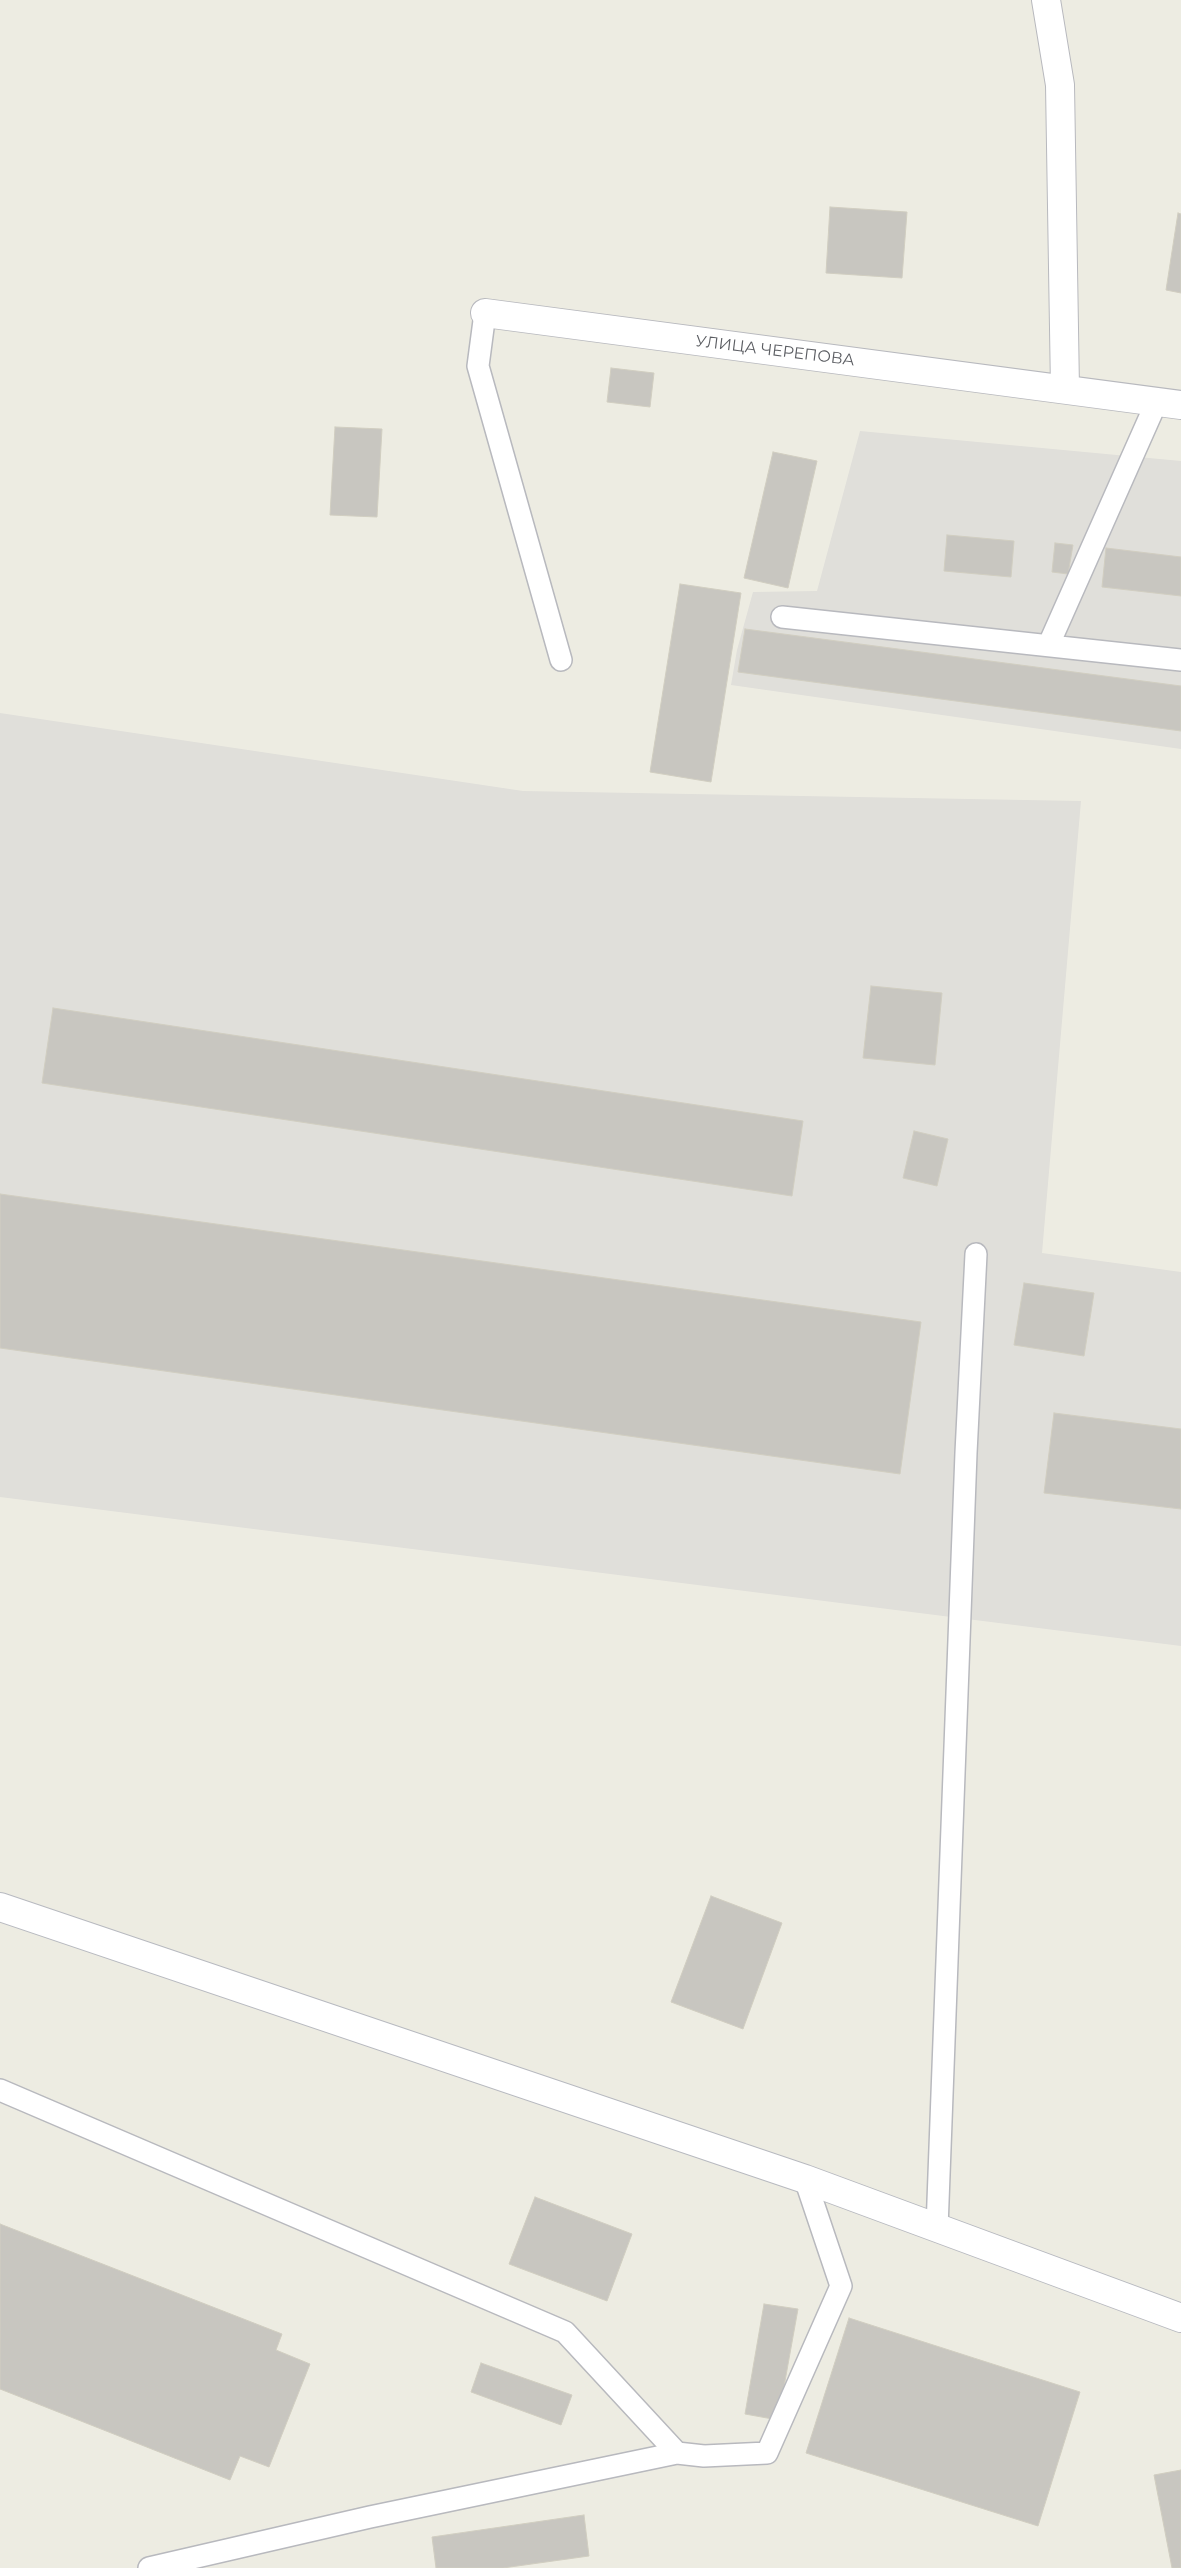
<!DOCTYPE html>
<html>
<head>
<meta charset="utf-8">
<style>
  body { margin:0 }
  canvas { display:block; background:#edece2 }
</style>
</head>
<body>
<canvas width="1181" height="2568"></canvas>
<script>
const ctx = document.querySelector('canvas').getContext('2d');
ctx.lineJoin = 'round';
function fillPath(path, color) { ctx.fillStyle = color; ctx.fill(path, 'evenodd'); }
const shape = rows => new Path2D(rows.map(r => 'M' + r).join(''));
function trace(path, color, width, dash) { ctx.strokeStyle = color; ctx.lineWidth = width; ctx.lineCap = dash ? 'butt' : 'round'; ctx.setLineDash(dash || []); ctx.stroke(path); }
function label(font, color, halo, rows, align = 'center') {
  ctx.font = font + ' Montserrat,sans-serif'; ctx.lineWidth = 5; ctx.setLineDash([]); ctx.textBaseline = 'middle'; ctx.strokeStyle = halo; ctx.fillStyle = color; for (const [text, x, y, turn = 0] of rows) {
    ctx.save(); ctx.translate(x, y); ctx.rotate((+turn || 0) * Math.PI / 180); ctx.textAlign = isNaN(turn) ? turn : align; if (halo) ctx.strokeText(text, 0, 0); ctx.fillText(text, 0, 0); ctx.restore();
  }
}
const industrial = shape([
  [860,431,1181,461,1181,749,731,685,737,650,753,592,817,591],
  [0,713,523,791,1081,801,1042,1253,1181,1272,1181,1646,0,1497]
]);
const building = shape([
  [830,207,907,212,902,278,826,273,830,207],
  [1178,213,1181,214,1181,293,1166,290,1178,213],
  [611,368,654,373,650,407,607,402,611,368],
  [335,427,382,429,377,517,330,515,335,427],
  [773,452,817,461,788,588,744,578,773,452],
  [947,535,1014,541,1011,577,944,571,947,535],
  [1055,543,1073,545,1068,574,1052,572,1055,543],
  [1106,548,1181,557,1181,596,1102,587,1106,548],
  [680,584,741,593,711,782,650,772,680,584],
  [745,629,1181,686,1181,731,738,672,745,629],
  [871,986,942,993,935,1065,863,1058,871,986],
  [53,1008,803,1121,792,1196,42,1083,53,1008],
  [914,1131,948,1139,937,1186,903,1178,914,1131],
  [0,1194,921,1322,900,1474,0,1348,0,1194],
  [1024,1283,1094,1293,1084,1356,1014,1345,1024,1283],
  [1054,1413,1181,1429,1181,1509,1044,1493,1054,1413],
  [711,1896,782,1923,743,2029,671,2002,711,1896],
  [535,2197,632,2234,607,2301,509,2264,535,2197],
  [0,2224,282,2334,276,2350,310,2364,269,2467,240,2456,230,2480,0,2389,0,2224],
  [764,2304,798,2309,778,2420,745,2414,764,2304],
  [849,2318,1080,2392,1038,2526,806,2453,849,2318],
  [481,2363,572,2395,561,2425,471,2392,481,2363],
  [1181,2470,1181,2568,1172,2568,1154,2475,1181,2470],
  [584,2515,589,2556,503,2568,436,2568,432,2537,584,2515]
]);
const lane = shape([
  [485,313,478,366,561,660],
  [782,617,1181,660],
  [1049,644,1157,401],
  [0,2090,565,2332,677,2453,704,2456,767,2453,841,2286,805,2179],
  [937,2228,966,1453,976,1254],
  [149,2568,370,2517,677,2453]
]);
const street = shape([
  [1046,0,1060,85,1065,389],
  [485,313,1181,405]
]);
const secondary = shape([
  [0,1907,805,2179,1181,2318]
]);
const streetNames = [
  ["УЛИЦА ЧЕРЕПОВА",775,351,7]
];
fillPath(industrial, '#e0dfda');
fillPath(building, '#c8c6c0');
trace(building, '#d1cec1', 1);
trace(lane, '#b8b9be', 24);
trace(street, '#b8b9be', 30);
trace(secondary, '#b8bac0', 30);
trace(lane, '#fff', 21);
trace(street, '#fff', 28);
trace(secondary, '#fff', 28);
label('16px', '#5b5d62', '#fff', streetNames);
</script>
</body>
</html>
